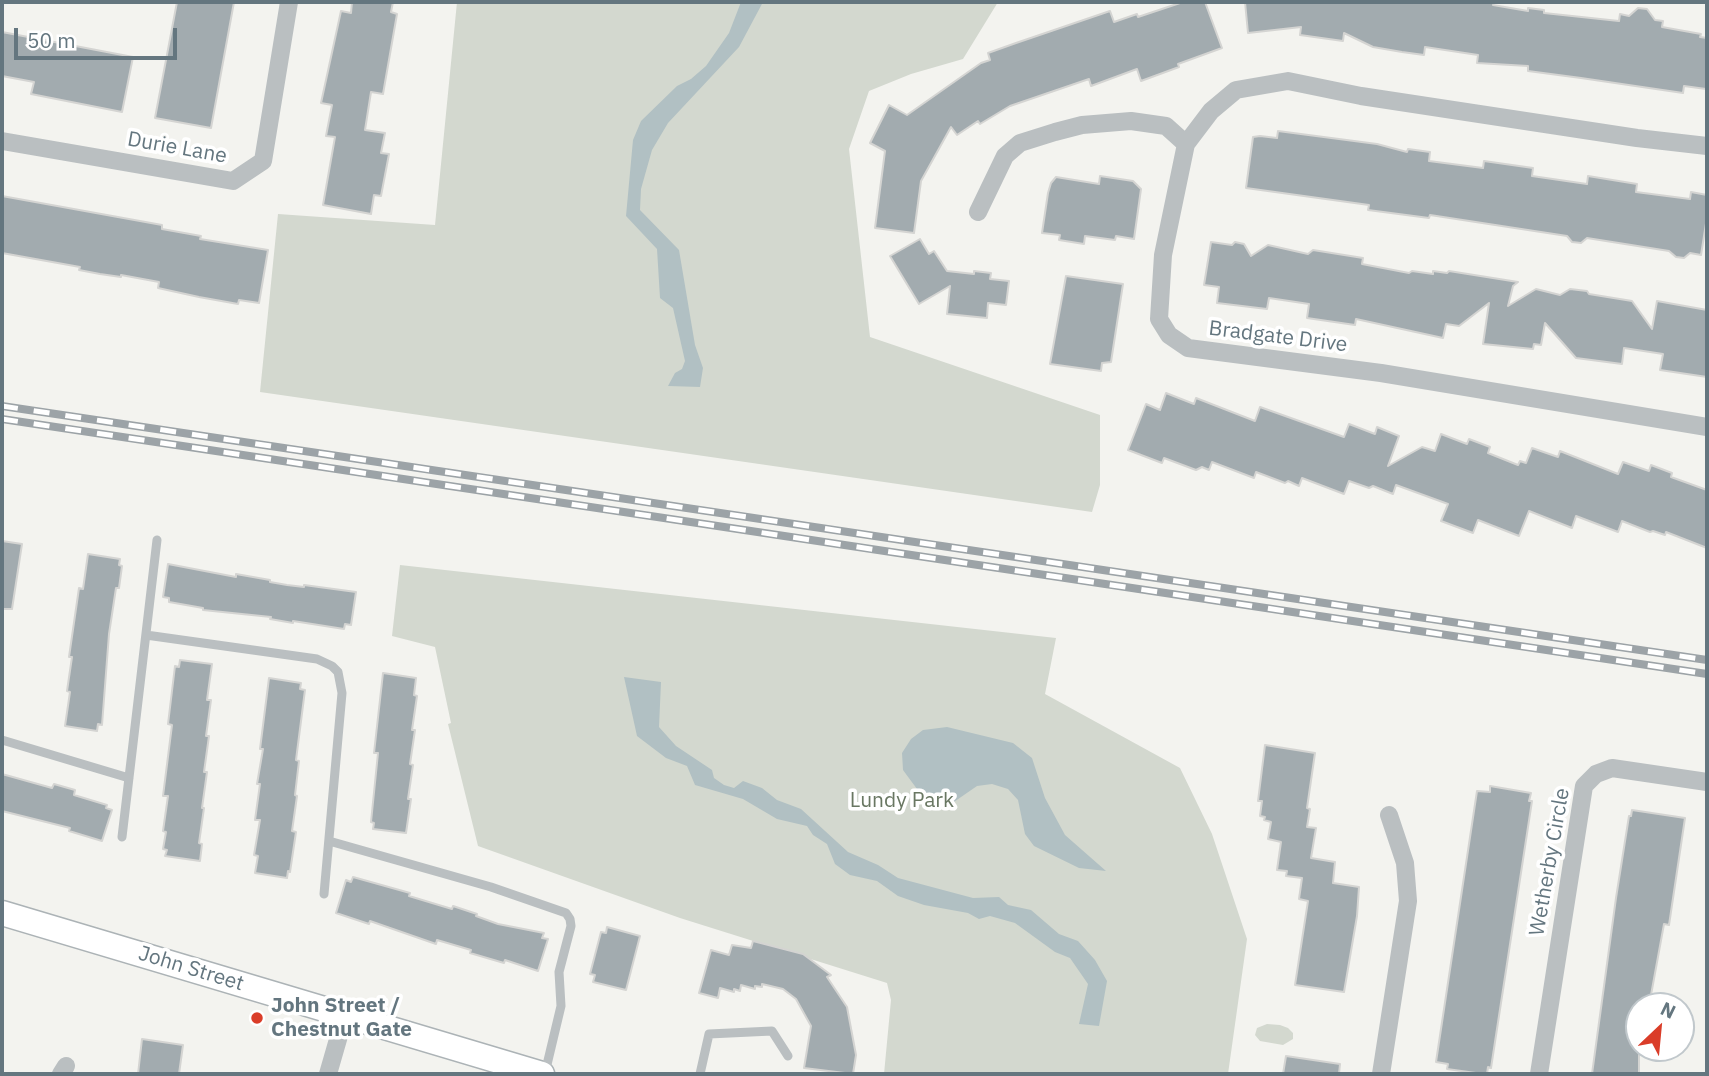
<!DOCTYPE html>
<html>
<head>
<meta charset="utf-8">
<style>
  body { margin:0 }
  #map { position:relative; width:1709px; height:1076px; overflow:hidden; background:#f3f3ef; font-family:"IBM Plex Sans",sans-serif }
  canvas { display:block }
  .frame { position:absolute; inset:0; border:4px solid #64767f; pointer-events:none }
  .north { position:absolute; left:1625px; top:992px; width:70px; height:70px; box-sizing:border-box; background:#fff; border:2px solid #c1c8cc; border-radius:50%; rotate:26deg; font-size:19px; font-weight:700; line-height:28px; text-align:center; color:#64767f }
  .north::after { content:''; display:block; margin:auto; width:24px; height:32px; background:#da3d29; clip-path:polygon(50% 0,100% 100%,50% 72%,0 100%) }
  .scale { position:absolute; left:14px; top:28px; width:163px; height:32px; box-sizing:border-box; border:4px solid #64767f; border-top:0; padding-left:9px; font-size:21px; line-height:24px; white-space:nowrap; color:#64767f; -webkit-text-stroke:5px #fff; paint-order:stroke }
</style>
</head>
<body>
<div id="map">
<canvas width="1709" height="1076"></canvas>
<div class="frame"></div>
<div class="north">N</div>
<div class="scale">50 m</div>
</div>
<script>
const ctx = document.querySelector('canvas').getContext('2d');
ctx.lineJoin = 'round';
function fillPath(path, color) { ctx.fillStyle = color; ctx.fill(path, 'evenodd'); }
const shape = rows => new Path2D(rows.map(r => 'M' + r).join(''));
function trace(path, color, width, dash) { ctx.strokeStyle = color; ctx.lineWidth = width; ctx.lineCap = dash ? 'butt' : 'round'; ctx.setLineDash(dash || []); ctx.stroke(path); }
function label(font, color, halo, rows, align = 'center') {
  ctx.font = font + ' "IBM Plex Sans",sans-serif'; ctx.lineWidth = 7; ctx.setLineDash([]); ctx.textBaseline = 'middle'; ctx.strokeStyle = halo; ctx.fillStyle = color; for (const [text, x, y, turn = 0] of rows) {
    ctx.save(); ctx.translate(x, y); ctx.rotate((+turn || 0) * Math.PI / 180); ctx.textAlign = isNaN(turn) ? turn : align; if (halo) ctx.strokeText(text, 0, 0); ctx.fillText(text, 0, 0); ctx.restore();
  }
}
const green = shape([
  [457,2,998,2,963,59,911,74,869,91,849,149,870,337,1100,415,1100,485,1092,512,260,392,278,214,435,225],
  [400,565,1056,638,1045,694,1180,768,1212,834,1247,939,1228,1074,884,1074,891,1000,887,983,680,918,478,846,448,724,451,723,435,647,392,636],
  [1267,1024,1280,1025,1288,1028,1293,1033,1293,1039,1283,1045,1260,1041,1255,1035,1257,1028]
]);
const water = shape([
  [741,2,763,2,739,47,668,123,652,150,641,189,640,210,679,250,695,345,703,368,700,387,668,386,675,373,682,369,685,361,673,308,660,298,657,249,626,216,633,140,641,121,677,86,691,79,706,66,729,33],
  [624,677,661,682,659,727,676,746,712,770,714,778,724,785,734,788,743,781,762,788,777,800,801,809,848,852,878,865,898,878,973,898,999,897,1008,905,1031,910,1059,934,1078,941,1095,960,1107,981,1099,1026,1079,1024,1088,984,1070,958,1055,952,1015,923,990,916,979,919,968,913,924,905,898,896,877,881,850,875,835,864,827,844,813,835,807,826,777,819,743,799,695,785,687,766,666,758,637,736],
  [947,727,1013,743,1032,758,1045,798,1065,835,1106,871,1079,868,1034,846,1025,834,1018,800,1008,789,992,784,977,786,948,806,943,805,917,789,903,770,902,753,911,739,923,730]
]);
const building = shape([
  [177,2,234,2,211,128,155,118,177,2],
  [352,2,393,2,391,12,397,14,383,94,371,92,365,130,385,133,381,153,389,154,381,196,374,195,371,214,323,205,335,137,326,136,332,105,321,103,341,11,351,13,352,2],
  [1183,2,1205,2,1222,48,1178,64,1179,67,1141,81,1137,69,1091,86,1089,79,1010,106,980,124,978,121,957,135,951,127,921,181,914,233,875,228,885,151,870,143,889,105,907,115,981,63,990,60,988,53,1016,43,1110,11,1114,22,1137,14,1138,17,1183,2],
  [1245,2,1494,2,1493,5,1528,11,1528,8,1544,10,1544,13,1619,21,1620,14,1629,16,1638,8,1647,9,1655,20,1663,21,1662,27,1701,34,1700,37,1707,38,1706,89,1684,86,1683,93,1581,78,1528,71,1528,66,1477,63,1478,55,1425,47,1424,55,1402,52,1373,47,1344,33,1343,41,1300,35,1301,27,1248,33,1245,2],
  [2,32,133,57,122,112,31,94,34,82,2,76,2,32],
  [1278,131,1377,144,1407,152,1408,149,1430,152,1429,161,1483,168,1484,161,1533,168,1532,176,1587,184,1588,176,1637,184,1636,192,1690,199,1691,192,1707,195,1707,217,1701,255,1690,253,1684,258,1676,257,1669,251,1587,238,1581,243,1572,242,1567,236,1430,215,1429,218,1368,210,1369,205,1246,188,1253,137,1260,136,1277,138,1278,131],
  [1100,176,1133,181,1141,189,1134,239,1116,236,1115,240,1085,236,1084,244,1059,240,1060,235,1042,233,1048,193,1051,183,1056,177,1099,184,1100,176],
  [2,196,162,225,162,229,201,236,200,239,268,250,259,303,239,300,238,304,199,297,158,288,159,282,121,275,121,277,100,274,79,270,80,267,2,253,2,196],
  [920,239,929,254,934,251,947,271,974,274,974,271,991,273,990,279,1009,281,1006,305,988,303,987,318,947,314,950,286,919,304,890,256,920,239],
  [1211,242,1232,245,1235,242,1244,244,1251,256,1268,245,1308,254,1313,250,1363,258,1362,264,1409,273,1412,271,1433,274,1433,271,1447,273,1449,271,1518,282,1513,286,1508,306,1536,289,1560,295,1570,289,1587,291,1589,294,1632,301,1652,329,1657,301,1707,310,1707,377,1660,370,1663,354,1624,348,1622,364,1576,358,1545,323,1541,345,1534,344,1533,349,1483,344,1489,303,1459,326,1446,324,1443,338,1356,319,1355,325,1307,318,1309,304,1269,298,1267,309,1217,303,1219,287,1204,285,1211,242],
  [1066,276,1123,284,1111,362,1102,363,1101,371,1050,364,1066,276],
  [1166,393,1194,404,1196,398,1255,421,1260,407,1344,437,1349,424,1375,434,1377,427,1399,436,1388,466,1422,447,1435,451,1441,434,1467,444,1469,439,1490,447,1488,453,1518,465,1520,461,1526,463,1532,448,1558,457,1560,451,1618,474,1623,462,1649,471,1651,465,1672,473,1671,477,1707,490,1707,548,1666,532,1665,535,1653,531,1650,532,1622,521,1618,532,1576,516,1572,528,1529,511,1519,536,1478,520,1473,533,1441,521,1448,504,1396,485,1393,494,1373,486,1369,488,1349,481,1344,494,1302,478,1299,486,1288,481,1285,483,1256,472,1254,478,1212,462,1209,470,1202,467,1196,470,1164,458,1162,463,1128,450,1146,404,1160,410,1166,393],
  [2,541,22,544,12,609,2,609,2,541],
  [88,554,120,559,119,565,122,566,119,588,116,588,109,634,102,725,98,724,97,731,65,726,70,692,67,691,72,657,69,657,79,588,83,589,88,554],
  [168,564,236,577,236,574,270,580,270,582,287,585,304,587,304,585,356,592,351,625,345,624,344,629,293,621,293,623,270,619,271,617,203,610,203,608,169,602,169,598,163,597,168,564],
  [180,660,212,664,207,700,211,700,206,736,209,736,204,772,207,772,202,808,204,808,199,843,202,844,200,861,165,856,167,850,163,849,166,832,163,831,168,796,163,796,172,725,168,724,175,666,179,667,180,660],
  [383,673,416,678,414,695,417,696,412,730,415,730,410,764,413,765,408,799,411,799,406,833,373,829,374,823,371,822,378,753,374,753,383,673],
  [269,678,301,683,300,689,305,690,296,760,299,761,295,795,297,796,292,831,296,832,290,872,288,871,287,878,255,873,258,856,254,855,260,820,255,820,260,784,257,784,263,749,260,749,269,678],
  [1265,745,1315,753,1307,808,1310,809,1307,827,1316,828,1311,858,1335,862,1333,883,1359,887,1357,916,1344,992,1295,985,1308,901,1299,899,1302,878,1286,876,1287,871,1277,870,1281,842,1268,839,1271,822,1264,820,1265,817,1260,816,1262,801,1258,801,1265,745],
  [2,774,52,788,54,784,75,790,74,795,107,805,106,808,112,810,102,841,69,831,70,828,2,811,2,774],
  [1490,786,1531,793,1529,801,1532,801,1491,1068,1488,1067,1487,1074,1483,1074,1447,1069,1448,1064,1436,1062,1477,791,1490,792,1490,786],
  [1632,810,1685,818,1669,925,1664,924,1649,1006,1639,1006,1639,1074,1592,1074,1616,898,1629,816,1631,816,1632,810],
  [353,877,410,893,409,896,452,909,453,906,477,914,476,916,498,924,544,933,542,938,548,939,538,971,505,960,504,963,470,953,471,950,437,940,436,944,370,921,369,924,336,913,346,880,351,882,353,877],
  [607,927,640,936,626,990,593,982,595,975,590,974,601,932,606,933,607,927],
  [753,941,803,954,831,975,827,977,847,1007,856,1055,853,1074,804,1068,811,1026,796,999,783,989,762,984,762,987,755,986,755,989,741,985,740,991,734,989,734,992,720,988,718,998,699,993,711,950,729,955,732,945,751,948,753,941],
  [142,1039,183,1045,179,1074,138,1074,142,1039],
  [1286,1056,1340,1064,1339,1074,1283,1074,1286,1056]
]);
const lane = shape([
  [146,635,317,659,332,666,338,672,342,693,324,894],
  [2,740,129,778],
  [122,837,157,540],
  [329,841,491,887,566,913,570,919,571,926,559,972,561,1006,545,1073],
  [700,1074,709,1034,772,1031,788,1056]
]);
const street = shape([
  [2,141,233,181,263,161,289,2],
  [1707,146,1637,138,1361,96,1288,81,1236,90,1211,111,1186,144,1163,255,1159,319,1169,335,1188,348,1381,373,1707,427],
  [978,212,1005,156,1020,143,1055,132,1082,125,1131,121,1166,126,1186,144],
  [61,1074,66,1066],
  [328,1074,345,1015],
  [1381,1074,1408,901,1405,863,1389,815],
  [1539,1074,1584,786,1596,774,1612,768,1707,782]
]);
const secondary = shape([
  [2,913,542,1074]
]);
const rail = shape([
  [2,406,1707,660],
  [2,419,1707,674]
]);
const markers = [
  [257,1018,7,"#da3d29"]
];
const streetNames = [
  ["Durie Lane",177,148,10],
  ["Bradgate Drive",1278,337,7],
  ["Wetherby Circle",1550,862,-80],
  ["John Street",191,969,17]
];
const parkNames = [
  ["Lundy Park",902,801]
];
const poiNames = [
  ["John Street /",271,1006],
  ["Chestnut Gate",271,1030]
];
fillPath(green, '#d3d8cf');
fillPath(water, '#b1c0c3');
fillPath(building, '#a2abaf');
trace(building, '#d4d4d2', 2);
trace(secondary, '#acb3b6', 27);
trace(lane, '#babfc1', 9);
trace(street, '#babfc1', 18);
trace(secondary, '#fff', 24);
trace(rail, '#9ca3a7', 8);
trace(rail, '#fff', 5, [16]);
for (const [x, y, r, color] of markers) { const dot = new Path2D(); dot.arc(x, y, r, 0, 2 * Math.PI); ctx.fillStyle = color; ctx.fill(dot); trace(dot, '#fff', 2.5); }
label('21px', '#64767f', '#fff', streetNames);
label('21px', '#697762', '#fff', parkNames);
label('bold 21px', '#64767f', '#fff', poiNames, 'left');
</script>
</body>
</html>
